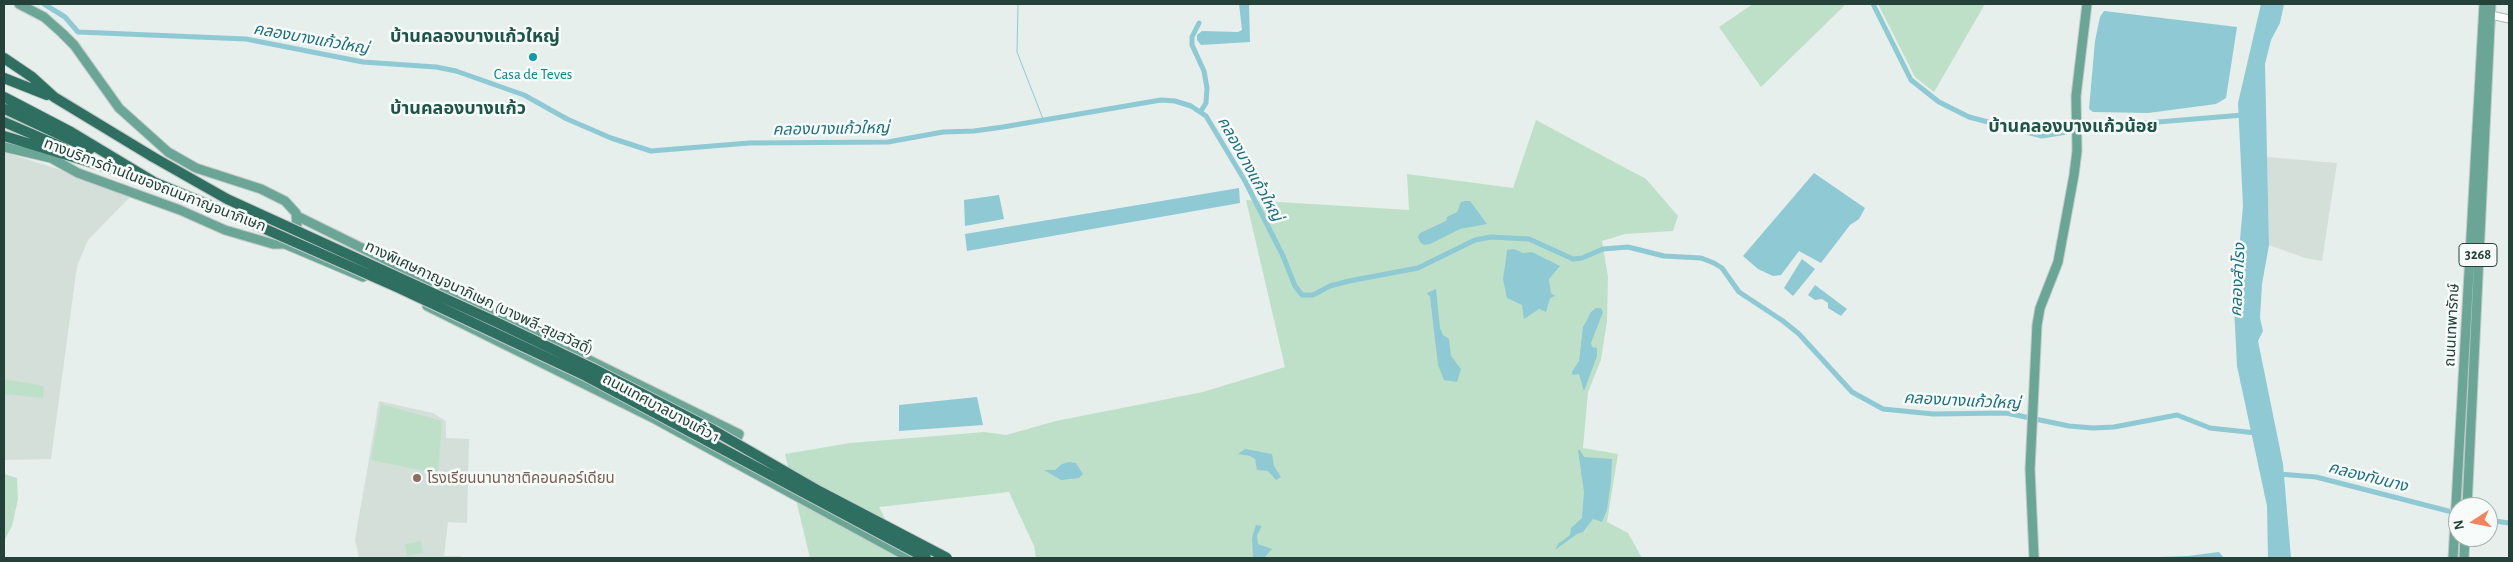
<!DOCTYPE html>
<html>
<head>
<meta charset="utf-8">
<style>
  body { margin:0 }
  #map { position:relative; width:2513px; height:562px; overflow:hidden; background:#e6efeb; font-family:"Alegreya Sans",sans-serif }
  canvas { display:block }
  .frame { position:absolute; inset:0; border:5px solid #24423a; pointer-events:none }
  .north { position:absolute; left:2448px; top:497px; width:50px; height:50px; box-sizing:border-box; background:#f7fbf9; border:1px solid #a3b1ad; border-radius:50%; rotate:259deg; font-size:14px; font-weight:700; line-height:20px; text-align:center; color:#24423a }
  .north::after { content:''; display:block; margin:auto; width:18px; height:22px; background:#f4845f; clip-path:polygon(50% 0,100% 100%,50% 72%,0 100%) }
</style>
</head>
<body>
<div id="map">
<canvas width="2513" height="562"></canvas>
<div class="frame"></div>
<div class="north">N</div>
</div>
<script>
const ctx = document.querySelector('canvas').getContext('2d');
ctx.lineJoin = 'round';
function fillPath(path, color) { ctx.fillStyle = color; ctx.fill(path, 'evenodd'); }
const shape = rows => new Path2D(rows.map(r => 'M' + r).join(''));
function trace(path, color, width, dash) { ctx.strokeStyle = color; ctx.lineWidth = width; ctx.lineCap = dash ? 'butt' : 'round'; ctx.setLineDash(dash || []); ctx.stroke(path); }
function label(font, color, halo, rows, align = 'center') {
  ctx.font = font + ' "Alegreya Sans","Noto Sans Thai",sans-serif'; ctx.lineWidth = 5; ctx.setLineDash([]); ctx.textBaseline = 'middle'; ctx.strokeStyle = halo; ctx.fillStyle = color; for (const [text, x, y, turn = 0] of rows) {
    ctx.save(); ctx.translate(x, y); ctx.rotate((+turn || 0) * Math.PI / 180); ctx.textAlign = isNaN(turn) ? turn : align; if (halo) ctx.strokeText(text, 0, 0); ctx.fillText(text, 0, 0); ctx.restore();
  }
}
const built = shape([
  [4,152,134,193,88,240,77,266,51,459,4,460],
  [2267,157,2337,163,2322,261,2305,258,2269,245],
  [379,401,433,413,446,421,446,438,469,439,467,523,448,522,444,556,461,556,461,558,359,558,355,540]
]);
const green = shape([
  [1753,4,1846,4,1761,87,1719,27],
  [1878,4,1985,4,1934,92,1915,77],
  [1536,120,1646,179,1678,216,1673,231,1625,234,1602,241,1608,277,1607,321,1601,360,1588,392,1583,448,1618,454,1607,522,1628,533,1642,558,1036,558,1034,546,1009,492,879,507,905,558,810,558,785,454,850,443,985,432,1006,435,1056,421,1203,392,1285,367,1246,200,1409,210,1407,174,1513,188],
  [4,379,44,386,43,398,4,394],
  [381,404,442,421,438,474,371,460],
  [4,474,17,478,18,499,12,526,4,541],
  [421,541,423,553,407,556,405,544]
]);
const water = shape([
  [1239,4,1249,4,1250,42,1201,45,1197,40,1197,35,1202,31,1238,32,1242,30],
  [2261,4,2284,4,2280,23,2271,40,2265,64,2269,245,2262,284,2260,318,2263,331,2258,341,2283,464,2291,558,2268,558,2267,506,2237,366,2234,307,2243,206,2238,103],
  [2104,11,2237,27,2226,98,2216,104,2148,113,2093,112,2089,109,2095,41,2100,17],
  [1814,173,1865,208,1859,219,1850,225,1821,263,1799,251,1781,275,1773,276,1758,269,1743,256],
  [1239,188,1240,203,967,251,965,234],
  [999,195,1004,219,965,226,964,200],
  [1465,201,1470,201,1487,224,1460,229,1430,244,1424,245,1420,242,1418,237,1420,233,1446,221,1447,217,1457,212,1461,202],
  [1514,249,1523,253,1532,252,1560,266,1549,279,1551,293,1555,296,1550,298,1546,312,1539,309,1524,319,1522,305,1507,298,1503,279,1506,259,1507,250],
  [1802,259,1815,269,1793,296,1784,288],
  [1815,285,1847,309,1841,316,1828,308,1828,303,1822,299,1815,300,1808,295],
  [1436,289,1440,328,1443,335,1449,339,1451,356,1461,369,1457,382,1444,380,1438,365,1430,297,1427,293],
  [1596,308,1601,308,1603,312,1591,343,1592,347,1597,348,1597,356,1584,391,1579,374,1572,375,1572,372,1579,361,1583,327,1591,312],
  [977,397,983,425,899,431,899,405],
  [1245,449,1272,454,1274,466,1281,477,1276,480,1268,471,1257,470,1255,459,1250,456,1238,454],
  [1578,450,1580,450,1584,457,1612,459,1611,481,1607,510,1602,522,1593,519,1583,532,1577,534,1555,550,1558,544,1570,535,1571,528,1582,518,1584,492],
  [1069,462,1076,463,1083,474,1079,478,1061,480,1044,470,1055,470,1062,464],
  [1256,525,1262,526,1257,535,1258,544,1272,549,1264,558,1253,558,1252,538],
  [2219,552,2224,558,2134,558,2188,556]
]);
const stream = shape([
  [1018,4,1017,52,1043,119]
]);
const canal = shape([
  [44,4,65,17,78,32,246,39,363,62,436,67,456,71,524,95,567,119,611,138,651,151,749,143,888,142,943,132,974,131,1003,127,1161,100,1175,101,1191,106,1206,116,1245,181,1283,256,1295,286,1302,295,1313,295,1330,286,1349,281,1418,268,1475,240,1491,237,1529,239,1573,259,1582,258,1603,249,1628,247,1664,256,1701,258,1714,263,1722,268,1739,292,1783,321,1799,334,1852,392,1883,409,1933,414,2006,413,2069,426,2093,428,2114,427,2177,415,2210,428,2256,433],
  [1873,4,1911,80,1939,102,1969,117,2042,136,2097,127,2243,115],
  [1199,23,1192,37,1192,45,1204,71,1207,88,1206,103,1201,111],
  [2279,474,2316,477,2456,513],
  [2488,520,2509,523]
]);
const minor = shape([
  [2491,15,2509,19]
]);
const major = shape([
  [4,147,51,158,78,173,180,210,225,230,273,244,285,244,294,237,297,227,296,213,285,201,261,189,196,168,168,152,119,108,74,45,62,33,44,17,19,4],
  [297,216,739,434,728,459],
  [285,244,363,277],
  [427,306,653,418,910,558],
  [2467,507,2491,4],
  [2034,558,2030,469,2037,325,2040,308,2058,262,2074,175,2077,151,2076,96,2087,4],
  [2453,558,2484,4],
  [2464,558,2465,537]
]);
const highway = shape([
  [4,58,32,77,54,97,153,157],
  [4,78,47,95],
  [4,97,71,132,154,182,247,221],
  [5,109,90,149],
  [4,122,62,147,74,155],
  [4,136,136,176]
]);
const highwayBridge = shape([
  [153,157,227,199,494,321,594,369,713,430,819,491,947,558],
  [247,221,399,288,586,376,926,558]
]);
const markers = [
  [533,57,5,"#0f9aa8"],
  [417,478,5,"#8d6e63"]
];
const shields = [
  [2478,255,38]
];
const shieldNames = [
  ["3268",2478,255]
];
const cultureNames = [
  ["Casa de Teves",533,74]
];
const streetNames = [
  ["ทางบริการด้านในของถนนกาญจนาภิเษก",155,185,21],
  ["ทางพิเศษกาญจนาภิเษก (บางพลี-สุขสวัสดิ์)",479,298,25],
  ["ถนนเทพารักษ์",2452,325,-87],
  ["ถนนเทศบาลบางแก้ว 1",661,408,28]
];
const educationNames = [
  ["โรงเรียนนานาชาติคอนคอร์เดียน",427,478]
];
const waterNames = [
  ["คลองบางแก้วใหญ่",311,39,10],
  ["คลองบางแก้วใหญ่",831,129,-1],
  ["คลองบางแก้วใหญ่",1250,169,61],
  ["คลองสำโรง",2238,280,-87],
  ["คลองบางแก้วใหญ่",1962,401,3],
  ["คลองทับนาง",2368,477,14]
];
const quarterNames = [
  ["บ้านคลองบางแก้วใหญ่",475,37],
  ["บ้านคลองบางแก้ว",458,109],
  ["บ้านคลองบางแก้วน้อย",2073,127]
];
fillPath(built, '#d4dfda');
fillPath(green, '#bfe0c8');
fillPath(water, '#8ec9d4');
trace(stream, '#8ec9d4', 1);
trace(canal, '#8ec9d4', 5);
trace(minor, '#a8b8b2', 9);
trace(major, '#c2cac8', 11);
trace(highway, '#c2cac8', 12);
trace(minor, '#fff', 7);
trace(major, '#6aa596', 9);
trace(highway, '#2f6f62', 10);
trace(highwayBridge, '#c2cac8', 12, []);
trace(highwayBridge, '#2f6f62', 10);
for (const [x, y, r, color] of markers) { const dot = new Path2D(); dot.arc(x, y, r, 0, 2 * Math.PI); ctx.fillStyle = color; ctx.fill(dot); trace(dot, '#f7fbf9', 2); }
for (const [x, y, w] of shields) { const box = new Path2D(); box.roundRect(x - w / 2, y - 11.5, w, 23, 4); ctx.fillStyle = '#f7fbf9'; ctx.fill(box); trace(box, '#24423a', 1); }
label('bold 14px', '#24423a', null, shieldNames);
label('15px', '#0d838f', '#f7fbf9', cultureNames);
label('15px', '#24423a', '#f7fbf9', streetNames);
label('15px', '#785e54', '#f7fbf9', educationNames, 'left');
label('italic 16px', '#1c6f80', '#f7fbf9', waterNames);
label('bold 18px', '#1f5548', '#f7fbf9', quarterNames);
</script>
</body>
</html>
